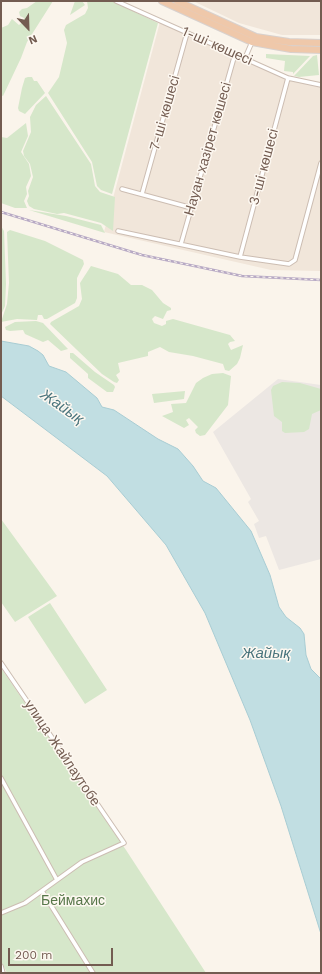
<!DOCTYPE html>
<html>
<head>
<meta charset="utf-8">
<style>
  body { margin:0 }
  #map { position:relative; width:322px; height:974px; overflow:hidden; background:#faf4eb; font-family:"Work Sans",sans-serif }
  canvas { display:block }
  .frame { position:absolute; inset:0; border:2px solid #735c51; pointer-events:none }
  .north { position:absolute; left:8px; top:8px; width:40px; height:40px; -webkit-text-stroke:3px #fdf8f1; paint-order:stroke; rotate:157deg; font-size:11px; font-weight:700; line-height:16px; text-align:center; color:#735c51 }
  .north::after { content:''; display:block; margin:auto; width:14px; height:18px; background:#735c51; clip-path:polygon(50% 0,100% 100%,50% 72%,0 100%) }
  .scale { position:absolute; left:8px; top:948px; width:105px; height:18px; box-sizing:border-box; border:2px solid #735c51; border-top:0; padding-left:5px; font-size:12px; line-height:14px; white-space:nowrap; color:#735c51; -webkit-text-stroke:3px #fdf8f1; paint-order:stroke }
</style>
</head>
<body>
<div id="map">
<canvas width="322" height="974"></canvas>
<div class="frame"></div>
<div class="north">N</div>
<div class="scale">200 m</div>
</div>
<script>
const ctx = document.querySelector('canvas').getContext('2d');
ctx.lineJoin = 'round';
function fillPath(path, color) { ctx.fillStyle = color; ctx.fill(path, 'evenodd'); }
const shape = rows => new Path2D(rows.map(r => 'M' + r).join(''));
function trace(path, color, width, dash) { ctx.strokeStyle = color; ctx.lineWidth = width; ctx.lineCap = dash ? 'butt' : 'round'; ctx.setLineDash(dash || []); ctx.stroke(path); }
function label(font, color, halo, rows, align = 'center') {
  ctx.font = font + ' "Work Sans",sans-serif'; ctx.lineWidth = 3; ctx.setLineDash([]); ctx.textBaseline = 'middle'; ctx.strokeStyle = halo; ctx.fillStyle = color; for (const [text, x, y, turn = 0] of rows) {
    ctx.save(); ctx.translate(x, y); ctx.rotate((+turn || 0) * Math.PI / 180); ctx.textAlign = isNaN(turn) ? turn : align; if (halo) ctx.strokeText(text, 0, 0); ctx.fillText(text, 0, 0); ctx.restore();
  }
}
const residential = shape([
  [193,1,321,1,321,35,282,35,239,23],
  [160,22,289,80,321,86,321,271,271,270,104,232]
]);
const industrial = shape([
  [278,379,321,385,321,559,279,570,266,536,259,538,254,524,259,521,248,502,251,499,213,432]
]);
const green = shape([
  [37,1,53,1,27,42,21,58,3,96,1,95,1,28,8,25,12,19,19,25,24,21,24,18,20,16,19,12,22,9,27,8],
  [75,1,82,1,85,5,70,15],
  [87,1,112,1,158,23,112,194,101,190,97,186,92,162,48,93,59,77,67,43,64,30,66,25,85,14,88,8],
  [266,54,310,56,293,74,293,72,284,71,285,61,266,58],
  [317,55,319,75,299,77,294,76,313,56],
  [28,77,32,77,34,81,37,81,45,93,25,114,19,111,18,108,22,88,25,78],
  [46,96,91,164,95,186,100,192,115,197,113,231,101,223,64,213,57,214,34,209,29,206,27,201,29,196,28,191,33,177,30,164,24,156,23,151,31,132,30,117,36,105],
  [26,123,28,136,21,152,29,164,31,176,26,187,27,194,24,201,27,208,15,208,1,203,1,137,7,138],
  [29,210,66,216,101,225,105,233],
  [1,226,4,231,6,284,5,306,1,315],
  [10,230,45,241,83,260,84,264,77,278,77,298,75,303,47,319,44,319,42,315,38,315,37,320,17,319,1,322,7,304,9,283,7,232],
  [91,266,118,274,131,285,142,285,152,290,163,303,171,308,171,310,167,311,163,319,155,316,152,319,154,323,162,326,166,324,166,321,173,319,230,335,235,341,230,342,228,344,231,350,243,345,240,358,237,364,229,371,225,370,223,364,193,356,169,352,160,347,148,352,148,356,118,363,120,372,116,375,119,380,117,383,114,382,102,374,50,324,51,322,79,306,82,299,80,283],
  [36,321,43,323,68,349,61,351,48,340,43,342,25,334,23,330,10,331,6,330,5,327,15,322],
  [70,353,73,353,95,372,114,385,115,387,113,392,107,392,88,378,88,374,70,358],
  [223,373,231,376,228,405,205,435,200,436,196,433,195,430,198,427,189,418,186,420,189,425,184,428,162,416,173,412,171,404,186,403,196,383,203,378,212,374],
  [282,382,300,383,321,389,321,410,312,414,309,429,304,432,285,433,282,431,282,422,274,416,271,390,273,386],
  [185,391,184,399,154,403,152,394],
  [1,519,57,596,15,622,1,602],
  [50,603,107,690,85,704,28,617],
  [1,668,126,850,206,973,7,973,1,961]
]);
const water = shape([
  [1,341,29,346,38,351,43,355,49,366,66,372,97,398,102,407,114,410,158,439,178,449,193,466,203,481,216,488,251,531,270,575,279,607,286,617,300,628,304,634,306,655,311,669,321,679,321,934,281,806,250,720,205,613,166,545,107,476,1,396,1,341]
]);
const minor = shape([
  [116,1,288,78,321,85],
  [245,58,252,42],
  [122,189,192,208],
  [142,194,187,33],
  [118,231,240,257,289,264,295,260,321,163],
  [181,244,235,54],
  [240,257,288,78],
  [1,663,124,843,82,862,25,903,1,913],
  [1,778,57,880],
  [42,891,93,973],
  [1,966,3,973]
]);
const trunk = shape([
  [162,1,252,42,291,49,321,50],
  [177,1,256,37,289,42,321,43]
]);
const rail = shape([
  [1,212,142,255,242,276,321,280]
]);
const streetNames = [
  ["1-шi көшесі",217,46,24],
  ["7-шi көшесі",165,113,-74],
  ["Науан хазірет көшесі",208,149,-74],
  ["3-шi көшесі",264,167,-75],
  ["улица Жайлаутобе",62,753,56]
];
const parkNames = [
  ["Беймахис",73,901]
];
const waterNames = [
  ["Жайық",62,407,35],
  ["Жайық",266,654]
];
fillPath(residential, '#f1e6da');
fillPath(industrial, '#ece7e3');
fillPath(green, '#d6e7ca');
fillPath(water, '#c1dee2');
trace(water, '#a8ccd3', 1);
trace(minor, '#ccbdb2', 5.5);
trace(trunk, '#d8d1ce', 8);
trace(minor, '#fff', 3.5);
trace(trunk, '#efc8aa', 6);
trace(rail, '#b7a9c4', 2.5);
trace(rail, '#fdf8f1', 1, [3]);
label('14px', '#735c51', '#fdf8f1', streetNames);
label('14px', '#57774a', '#fdf8f1', parkNames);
label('italic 15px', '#49747c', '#fdf8f1', waterNames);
</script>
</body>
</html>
